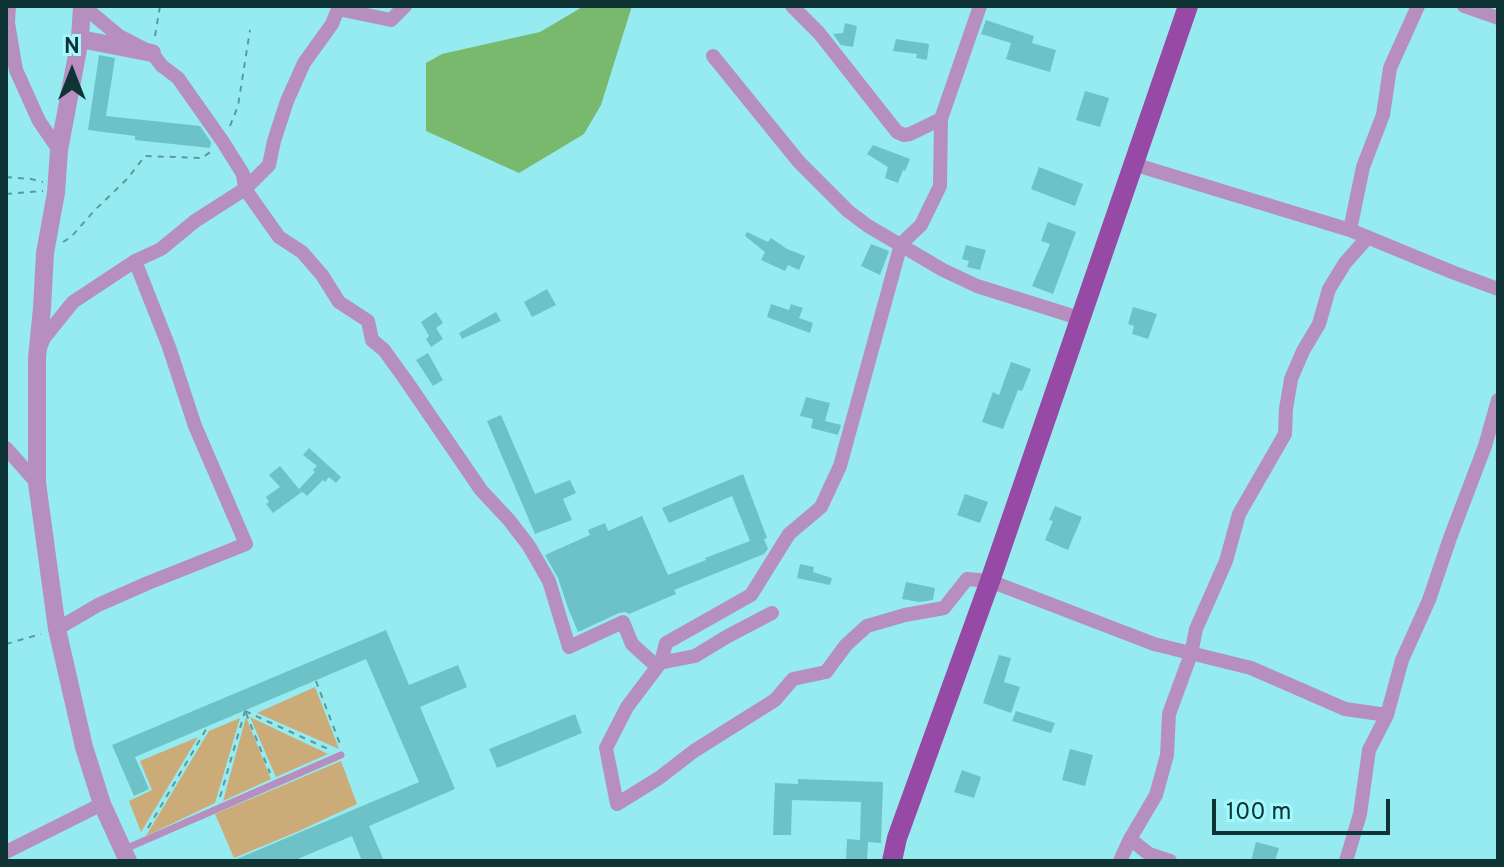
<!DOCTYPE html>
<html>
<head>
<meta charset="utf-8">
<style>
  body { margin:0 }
  #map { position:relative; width:1504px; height:867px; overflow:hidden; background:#96ebf0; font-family:Overpass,sans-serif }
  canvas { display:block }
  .frame { position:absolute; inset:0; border:8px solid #0f3436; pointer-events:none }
  .north { position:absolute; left:32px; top:32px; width:80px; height:80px; -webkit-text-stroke:6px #a3f9fe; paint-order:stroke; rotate:0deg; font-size:22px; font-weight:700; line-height:32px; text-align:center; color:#0f3436 }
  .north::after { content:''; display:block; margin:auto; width:28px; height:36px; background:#0f3436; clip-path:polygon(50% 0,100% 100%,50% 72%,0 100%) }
  .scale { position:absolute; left:1212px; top:799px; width:178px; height:36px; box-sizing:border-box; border:4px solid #0f3436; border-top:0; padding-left:10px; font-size:24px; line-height:28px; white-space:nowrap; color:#0f3436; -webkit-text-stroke:6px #a3f9fe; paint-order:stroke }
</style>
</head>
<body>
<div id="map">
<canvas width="1504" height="867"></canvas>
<div class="frame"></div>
<div class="north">N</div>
<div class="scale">100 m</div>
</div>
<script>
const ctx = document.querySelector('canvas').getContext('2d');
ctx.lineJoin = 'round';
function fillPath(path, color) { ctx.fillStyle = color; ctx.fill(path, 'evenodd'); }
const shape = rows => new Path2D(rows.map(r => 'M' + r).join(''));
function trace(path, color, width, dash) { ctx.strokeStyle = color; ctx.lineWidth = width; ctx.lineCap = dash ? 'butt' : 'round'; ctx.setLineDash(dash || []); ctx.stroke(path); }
const green = shape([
  [315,687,339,749,257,713],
  [246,717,271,779,223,801],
  [250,717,328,754,276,777],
  [240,718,215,803,146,836,209,731],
  [198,737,141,832,129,801,152,790,140,761],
  [341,761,357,804,299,831,234,858,215,814]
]);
const water = shape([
  [584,6,632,6,601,105,584,134,519,173,426,131,426,63,442,54,540,32]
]);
const building = shape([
  [986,20,1034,36,1032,43,1056,50,1050,72,1006,59,1011,43,981,34],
  [845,23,857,26,853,47,841,45,833,34,843,33],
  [896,39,929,44,927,60,916,58,917,54,893,51],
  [99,55,115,58,106,116,200,126,211,142,210,148,135,140,135,136,88,130],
  [1085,91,1109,98,1100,127,1076,120],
  [873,145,910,159,905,171,903,170,898,183,885,178,888,167,867,154],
  [1039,167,1083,184,1075,206,1031,189],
  [1048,222,1076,232,1053,294,1032,286,1050,244,1041,241],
  [747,232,768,242,771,238,787,249,805,256,799,270,788,265,785,271,761,260,765,252,745,236],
  [871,244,889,251,880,275,861,266],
  [966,245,986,250,980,270,967,267,969,261,962,259],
  [547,289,556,305,532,317,524,302],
  [771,304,789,310,791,304,803,308,799,318,813,323,810,333,767,317],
  [1133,307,1157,314,1148,339,1132,334,1134,326,1128,324],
  [436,312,443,323,436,328,443,339,431,347,426,339,429,336,421,322],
  [496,312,501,321,462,339,459,333],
  [428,353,443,380,433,386,416,360],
  [1011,362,1031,369,1022,391,1018,390,1003,429,982,422,993,392,999,395],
  [806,397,830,403,825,421,841,425,838,435,811,428,813,419,800,416],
  [501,415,535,494,570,480,576,493,563,499,572,520,535,534,487,421],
  [309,448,341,477,336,483,329,477,325,482,323,480,307,496,299,489,302,492,273,513,266,504,269,502,266,497,280,487,269,475,280,466,299,489,315,472,313,470,317,466,303,455],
  [743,474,767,538,764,539,768,549,764,554,674,590,676,594,629,614,625,612,619,613,578,632,568,608,558,578,545,555,590,535,588,530,605,523,608,531,642,516,668,575,706,560,705,558,750,541,732,496,669,523,662,508],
  [965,494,988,502,980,523,957,515],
  [1055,506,1082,517,1068,550,1045,540,1053,521,1049,520],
  [800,564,814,567,813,572,832,578,830,585,797,578],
  [906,582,935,588,933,600,919,602,902,599],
  [386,630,409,685,458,665,467,687,420,707,455,789,369,826,384,861,362,861,352,836,293,861,232,861,419,782,366,659,135,757,149,789,134,796,112,745],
  [999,655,1011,658,1004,682,1020,687,1011,713,983,703],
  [1016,711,1055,723,1051,733,1012,721],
  [575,714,582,733,497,768,489,749],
  [1070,749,1093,755,1085,786,1062,780],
  [962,770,981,777,974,798,954,792],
  [798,779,883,782,881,843,868,842,867,861,846,861,847,839,860,840,861,802,792,800,791,835,773,835,775,783,798,784],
  [1256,842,1279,848,1275,861,1251,861]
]);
const path = shape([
  [155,36,160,6],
  [230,126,238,106,250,30],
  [6,177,31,179,43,182],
  [6,194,43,191],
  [63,242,71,237,94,211,128,178,145,156,202,158,213,150],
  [6,644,41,634],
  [316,681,340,744],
  [245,711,328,749],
  [246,713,270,773],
  [220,797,245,711],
  [148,828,208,726]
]);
const service = shape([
  [125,849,341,755]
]);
const minor = shape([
  [9,6,8,23,16,70,39,121,59,150],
  [83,6,119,36,152,53,162,66,178,78,223,142,243,174,245,189,279,237,302,252,322,275,339,302,368,321,372,340,384,350,405,379,481,490,509,520,529,546,549,581,569,647,623,622,632,644,654,664,695,656,728,636,772,613],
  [792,6,819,33,897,132,904,135,910,134,941,119],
  [980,6,941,119,940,186,921,225,901,244,840,466,821,507,789,534,751,595,666,643,661,662,627,707,606,748,617,804,659,778,694,751,775,700,793,679,826,672,846,645,867,626,905,615,944,608,967,579,990,581,1154,644,1251,668,1345,709,1387,715],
  [1464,6,1498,18],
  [713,56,799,162,848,211,868,226,943,270,977,286,1079,318],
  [1133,164,1350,230,1452,272,1498,289],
  [1350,230,1363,167,1383,115,1390,68,1418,6],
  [40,348,44,338,73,302,135,261],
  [6,448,37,483],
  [57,629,98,605,148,583,246,544,195,426,169,347,135,261,161,249,195,221,245,189,269,165,274,141,287,101,304,63,332,24,338,9,391,20,405,6],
  [1130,839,1149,854,1170,861],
  [6,852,102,804],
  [1120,861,1130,839,1156,795,1167,755,1169,714,1191,654,1196,629,1226,561,1239,514,1285,434,1286,409,1291,379,1303,351,1319,324,1329,289,1345,263,1368,237],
  [1346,861,1360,814,1369,750,1387,715,1402,660,1429,600,1450,538,1485,446,1498,400]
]);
const tertiary = shape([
  [80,39,82,6],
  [128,861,102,804,84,747,57,629,37,483,37,358,42,308,45,253,56,193,59,150,80,39,152,53]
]);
const primary = shape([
  [892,861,897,838,990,581,1188,6]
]);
fillPath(green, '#cbac78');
fillPath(water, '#78b96d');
fillPath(building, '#6cc2c7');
trace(path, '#5a9a9d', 2, [6, 6]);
trace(service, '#b78fbf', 7);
trace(minor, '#b78fbf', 14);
trace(tertiary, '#b78fbf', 18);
trace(primary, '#9649a5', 20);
</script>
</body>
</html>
